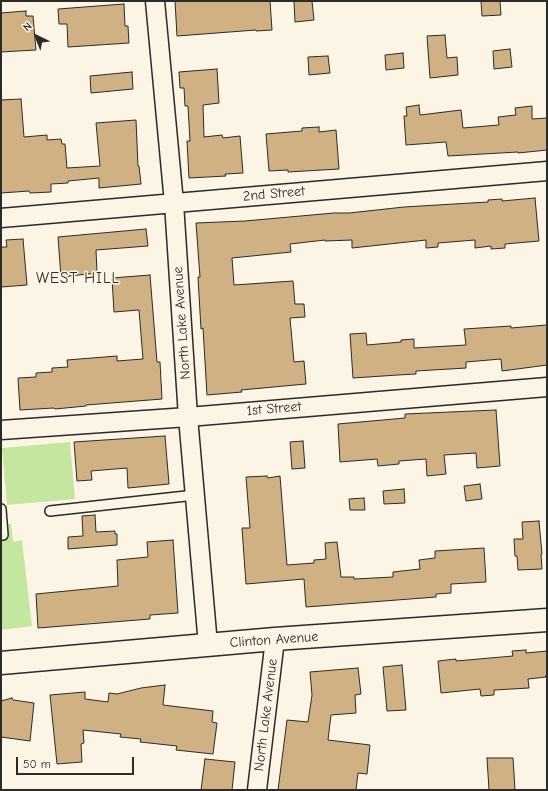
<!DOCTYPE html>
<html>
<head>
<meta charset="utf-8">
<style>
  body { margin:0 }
  #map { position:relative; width:548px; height:791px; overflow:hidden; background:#fcf5e5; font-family:"Comic Neue",sans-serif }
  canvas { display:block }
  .frame { position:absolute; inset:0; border:2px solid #2b2b2b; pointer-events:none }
  .north { position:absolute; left:16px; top:16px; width:40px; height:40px; -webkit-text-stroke:3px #fcf5e5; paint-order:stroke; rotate:317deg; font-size:11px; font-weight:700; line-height:16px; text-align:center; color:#2b2b2b }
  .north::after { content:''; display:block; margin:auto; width:14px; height:18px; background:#2b2b2b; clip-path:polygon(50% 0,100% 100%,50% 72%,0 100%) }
  .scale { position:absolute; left:16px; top:757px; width:118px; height:18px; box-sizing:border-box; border:2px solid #2b2b2b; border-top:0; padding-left:5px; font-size:12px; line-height:14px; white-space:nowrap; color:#2b2b2b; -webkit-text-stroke:3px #fcf5e5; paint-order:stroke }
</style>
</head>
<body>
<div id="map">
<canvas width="548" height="791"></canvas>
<div class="frame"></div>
<div class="north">N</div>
<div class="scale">50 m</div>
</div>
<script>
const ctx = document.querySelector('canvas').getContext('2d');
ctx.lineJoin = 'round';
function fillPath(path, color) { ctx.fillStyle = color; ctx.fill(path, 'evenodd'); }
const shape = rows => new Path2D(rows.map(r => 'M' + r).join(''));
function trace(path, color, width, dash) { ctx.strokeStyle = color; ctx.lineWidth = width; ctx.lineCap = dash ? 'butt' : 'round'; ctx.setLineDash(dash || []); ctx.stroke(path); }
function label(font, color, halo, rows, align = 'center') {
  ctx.font = font + ' "Comic Neue",sans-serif'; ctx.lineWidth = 3; ctx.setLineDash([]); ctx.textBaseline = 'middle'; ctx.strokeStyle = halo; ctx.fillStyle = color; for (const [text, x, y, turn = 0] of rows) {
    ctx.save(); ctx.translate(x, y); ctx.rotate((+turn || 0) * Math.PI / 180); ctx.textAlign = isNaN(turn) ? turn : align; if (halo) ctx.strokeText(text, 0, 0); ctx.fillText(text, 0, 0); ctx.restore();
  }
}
const green = shape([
  [70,442,75,499,7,505,2,448],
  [1,524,11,524,13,542,22,540,32,626,1,630]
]);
const building = shape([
  [175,1,270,1,272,30,256,31,256,30,177,36,175,1],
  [294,1,312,1,314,20,295,22,294,1],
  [481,1,500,1,501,15,482,16,481,1],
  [124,4,125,26,128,26,129,43,68,47,67,24,59,24,58,9,124,4],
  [26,11,26,16,33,16,36,50,1,52,1,13,26,11],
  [445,35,447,58,457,57,458,75,430,78,427,36,445,35],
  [510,49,512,67,494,69,493,51,510,49],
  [403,53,404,68,386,70,385,55,403,53],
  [328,56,330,73,309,75,308,57,328,56],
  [217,69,219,103,203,105,204,137,222,135,223,138,240,136,243,173,225,174,226,176,189,178,187,141,190,141,188,106,185,106,184,88,180,88,179,72,217,69],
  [132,72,133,89,91,93,90,76,132,72],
  [21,99,24,137,47,135,47,140,61,139,62,144,65,144,67,168,100,166,96,123,136,120,138,166,139,166,141,184,99,188,99,178,68,181,68,183,51,184,51,192,30,193,29,191,1,193,1,100,21,99],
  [419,105,420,115,461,110,463,128,499,125,498,117,516,115,515,108,532,106,532,119,547,118,547,150,518,153,518,152,448,156,446,142,406,145,404,116,407,116,406,107,419,105],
  [319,127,319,132,336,130,339,169,288,172,288,170,269,171,266,134,302,131,302,128,319,127],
  [535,198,539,241,505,244,505,248,491,249,491,246,475,248,475,240,438,243,438,247,426,248,426,240,352,248,352,240,325,241,325,240,290,244,291,252,232,258,234,285,293,281,295,304,304,304,305,317,290,318,294,362,304,361,306,384,241,390,242,392,207,395,203,328,201,329,199,295,198,277,200,277,196,223,245,221,334,213,349,213,404,207,488,202,488,200,502,199,502,201,535,198],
  [146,229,148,246,96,250,97,273,61,277,58,237,146,229],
  [23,239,27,285,1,287,1,247,7,247,6,240,23,239],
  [150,275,157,362,160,362,162,399,86,405,86,406,55,409,54,408,20,410,18,378,36,377,36,373,52,372,52,368,68,367,67,360,117,356,117,361,143,359,139,310,114,312,112,278,150,275],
  [547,325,547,365,502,371,501,359,466,362,466,368,416,371,416,374,398,375,353,378,350,334,366,333,367,345,401,342,401,340,414,339,414,348,466,345,464,329,511,326,511,328,547,325],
  [496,410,500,466,477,468,476,453,444,455,446,474,427,476,426,459,399,461,399,464,378,466,377,459,340,462,338,424,405,418,405,414,496,410],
  [165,436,169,484,128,488,127,468,91,471,92,480,77,481,74,442,165,436],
  [303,441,305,468,292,469,290,442,303,441],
  [267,476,268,478,280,476,287,565,314,563,314,560,326,559,325,543,337,542,341,577,354,577,354,579,393,577,393,572,420,569,419,560,435,558,435,551,484,548,486,582,451,584,451,593,436,594,436,597,306,607,304,579,246,584,242,528,250,528,246,477,267,476],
  [480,484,482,499,466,501,464,486,480,484],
  [404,489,405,503,384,504,383,491,404,489],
  [364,498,365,510,350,510,349,499,364,498],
  [95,515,96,532,115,531,115,534,117,534,117,545,68,549,68,537,83,536,82,516,95,515],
  [539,521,542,554,541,554,542,569,518,570,517,556,515,556,514,539,523,539,522,522,539,521],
  [173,540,178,613,150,615,150,619,38,628,36,594,118,586,117,560,148,557,147,542,173,540],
  [526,650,526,653,547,651,547,676,545,676,546,677,528,679,529,688,494,690,494,695,481,696,480,689,441,693,438,661,456,659,456,661,513,656,512,651,526,650],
  [402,665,406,710,387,711,383,667,402,665],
  [358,668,361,694,355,695,356,713,331,715,328,740,370,745,367,774,358,773,356,790,278,790,287,720,308,722,312,695,310,672,358,668],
  [165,685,163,705,213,711,212,722,217,723,213,754,176,750,177,746,140,742,141,739,120,737,121,734,83,730,84,743,81,744,82,762,57,764,50,695,85,692,85,699,108,702,109,693,117,694,141,688,165,685],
  [12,698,13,700,34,703,30,741,1,737,1,701,12,698],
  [487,758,513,758,515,790,489,790,487,758],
  [205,759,235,762,232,790,201,790,205,759]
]);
const lane = shape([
  [1,509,3,535,1,535],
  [50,511,195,495]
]);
const street = shape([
  [155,1,174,203,188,417,208,645],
  [1,218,547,171],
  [1,430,188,417,547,387],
  [257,790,275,639]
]);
const secondary = shape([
  [1,663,275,639,547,620]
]);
const streetNames = [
  ["2nd Street",274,194,-5],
  ["North Lake Avenue",182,323,-94],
  ["1st Street",274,409,-5],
  ["Clinton Avenue",274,640,-4],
  ["North Lake Avenue",266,715,-83]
];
const neighbourhoodNames = [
  ["WEST HILL",78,279]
];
fillPath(green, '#c5e69f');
fillPath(building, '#d0b184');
trace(building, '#2b2b2b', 1);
trace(lane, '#2b2b2b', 12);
trace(street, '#2b2b2b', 21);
trace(secondary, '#2b2b2b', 25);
trace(lane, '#fcf5e5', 9);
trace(street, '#fcf5e5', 18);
trace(secondary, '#fcf5e5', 22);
label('14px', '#2b2b2b', '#fcf5e5', streetNames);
ctx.letterSpacing = '1px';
label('15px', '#2b2b2b', '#fcf5e5', neighbourhoodNames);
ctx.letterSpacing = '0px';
</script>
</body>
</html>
